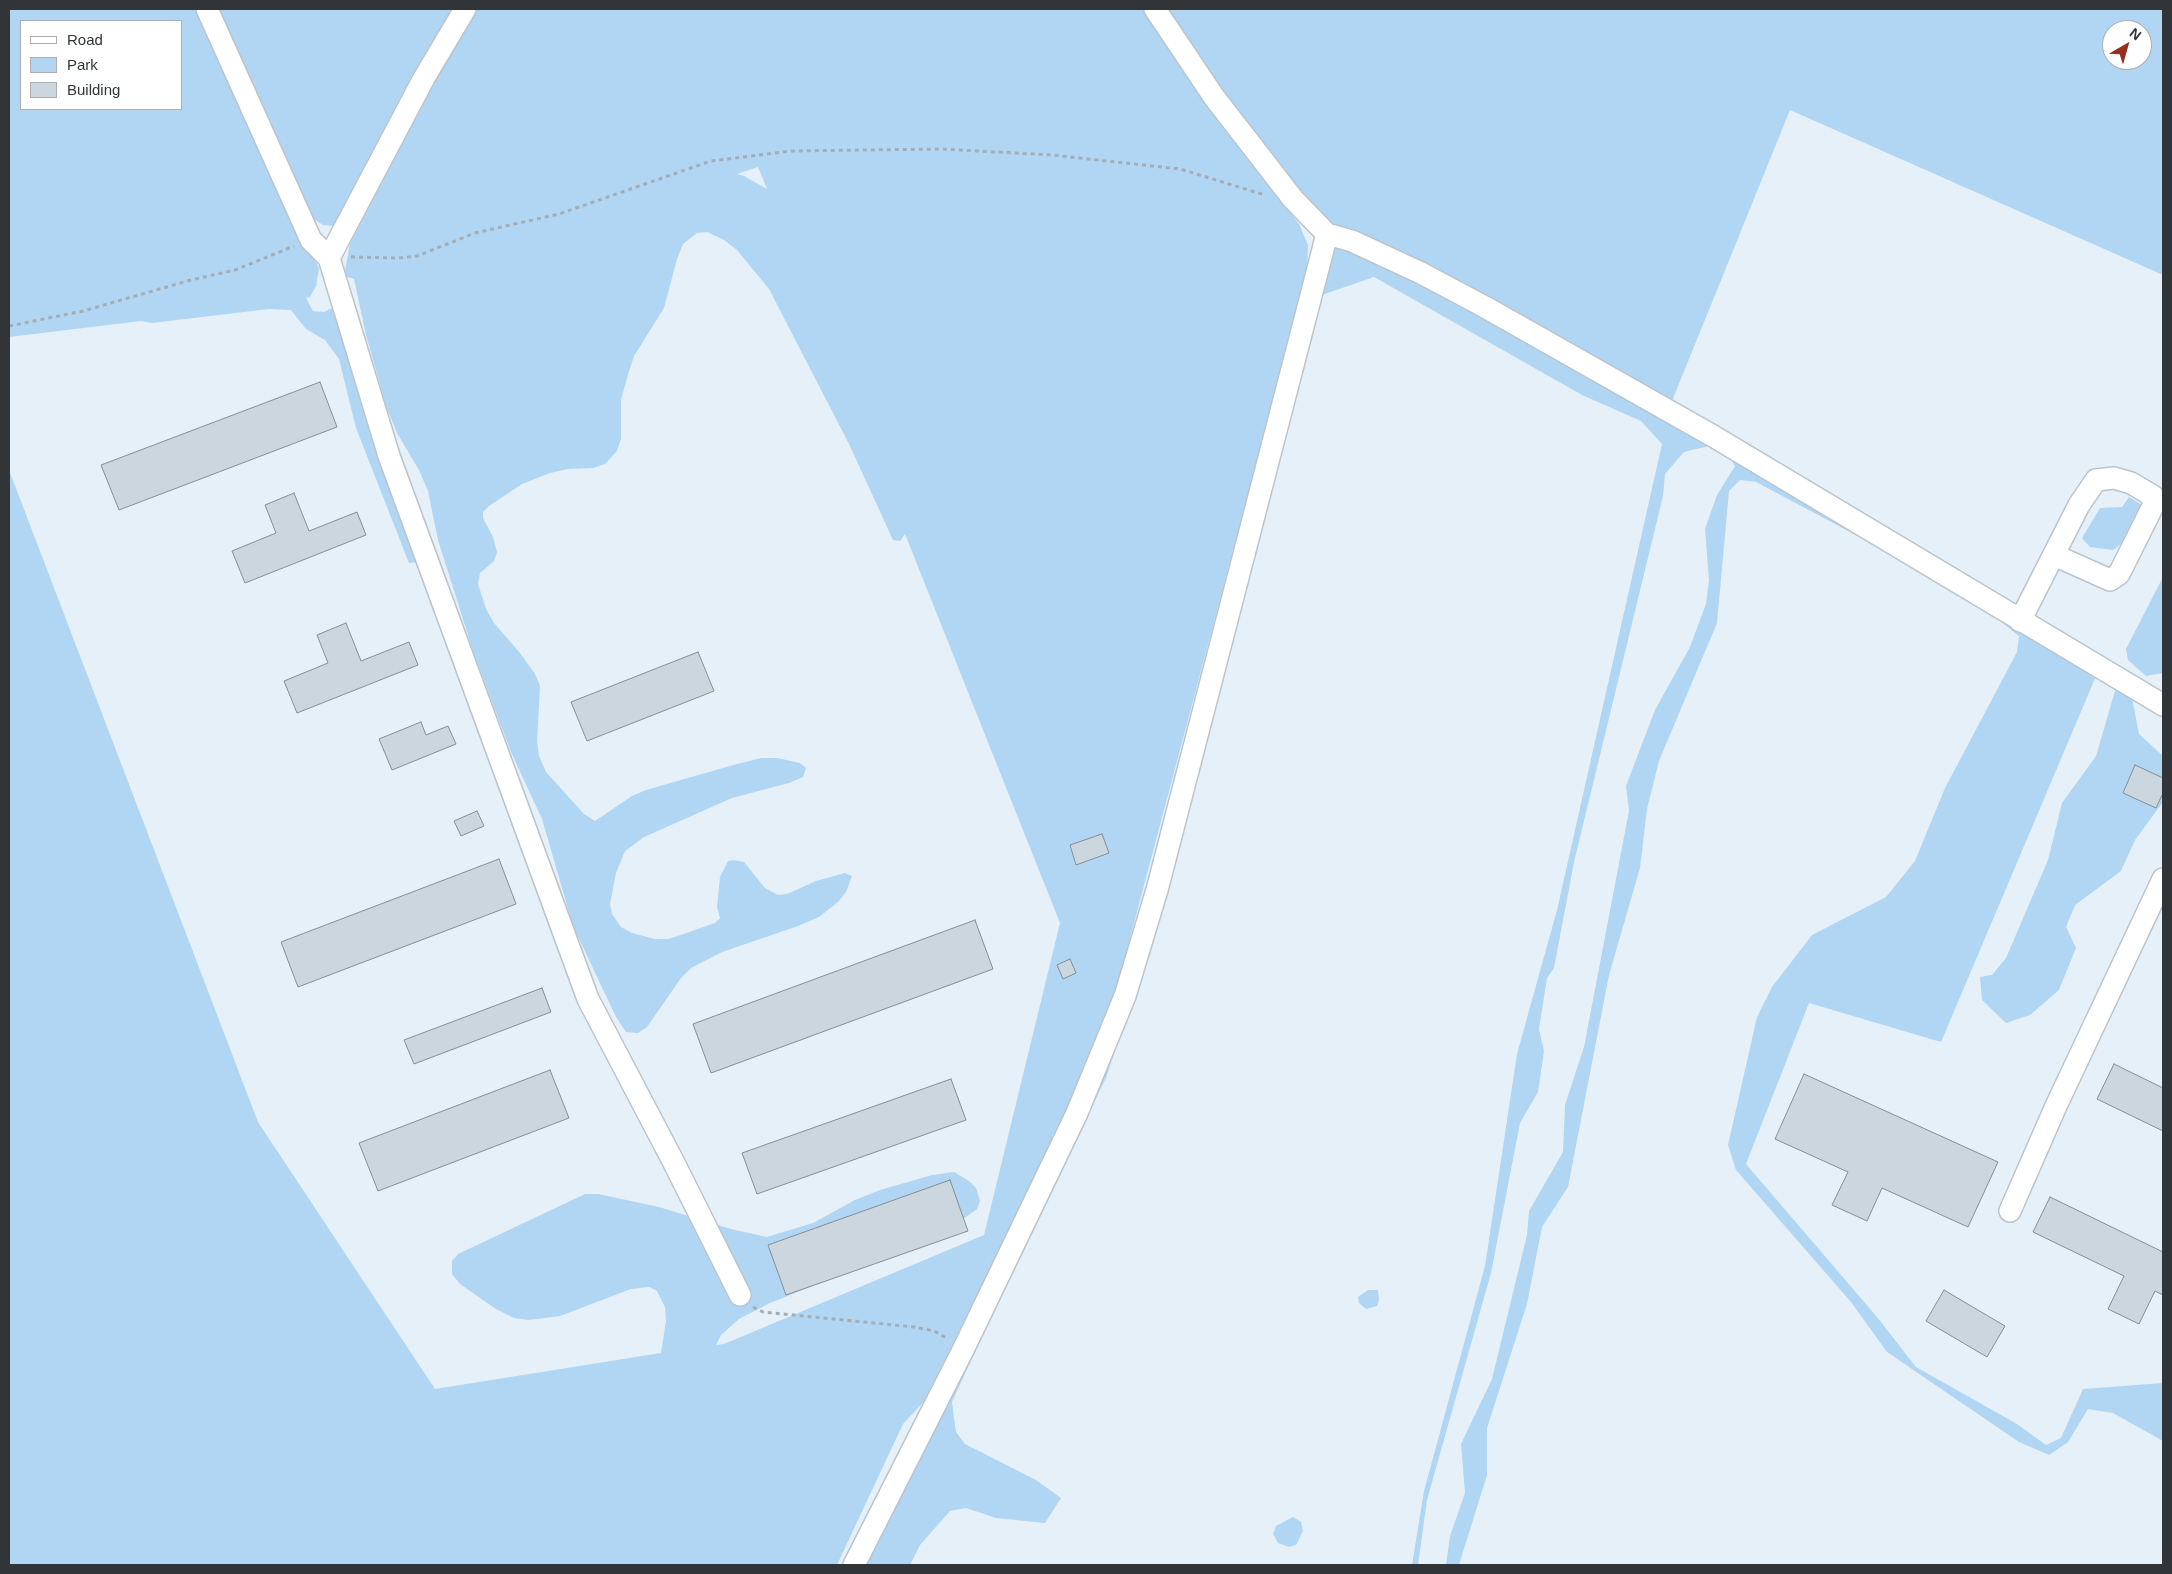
<!DOCTYPE html>
<html>
<head>
<meta charset="utf-8">
<style>
  body { margin:0 }
  #map { position:relative; width:2172px; height:1574px; overflow:hidden; background:#e6f0f8; font-family:Helvetica,sans-serif }
  canvas { display:block }
  .frame { position:absolute; inset:0; border:10px solid #313538; pointer-events:none }
  .legend { position:absolute; left:20px; top:20px; width:162px; height:90px; box-sizing:border-box; background:#fff; border:1px solid #adaeaf; margin:0; padding:6px 9px; list-style:none; font-size:15px; color:#313538 }
  .legend li { display:flex; align-items:center; gap:10px; height:25px }
  .legend b { width:25px; border:1px solid #adaeaf }
  .north { position:absolute; left:2102px; top:20px; width:50px; height:50px; box-sizing:border-box; background:#fff; border:1px solid #adaeaf; border-radius:50%; rotate:38deg; font-size:14px; font-weight:700; line-height:20px; text-align:center; color:#313538 }
  .north::after { content:''; display:block; margin:auto; width:18px; height:22px; background:#982e1e; clip-path:polygon(50% 0,100% 100%,50% 72%,0 100%) }
</style>
</head>
<body>
<div id="map">
<canvas width="2172" height="1574"></canvas>
<div class="frame"></div>
<ul class="legend">
<li><b style="height:6px;background:#fff"></b>Road</li>
<li><b style="height:14px;background:#b0d6f4"></b>Park</li>
<li><b style="height:14px;background:#ccd6de"></b>Building</li>
</ul>
<div class="north">N</div>
</div>
<script>
const ctx = document.querySelector('canvas').getContext('2d');
ctx.lineJoin = 'round';
function fillPath(path, color) { ctx.fillStyle = color; ctx.fill(path, 'evenodd'); }
const shape = rows => new Path2D(rows.map(r => 'M' + r).join(''));
function trace(path, color, width, dash) { ctx.strokeStyle = color; ctx.lineWidth = width; ctx.lineCap = dash ? 'butt' : 'round'; ctx.setLineDash(dash || []); ctx.stroke(path); }
const green = shape([
  [9,9,1146,9,1196,85,1263,177,1299,224,1308,245,1307,272,1117,987,1064,1124,987,1285,944,1363,929,1396,903,1424,837,1565,9,1565,9,470,258,1122,435,1389,661,1353,666,1321,665,1307,657,1291,649,1287,631,1289,560,1316,529,1320,514,1318,496,1309,460,1284,452,1274,452,1261,458,1254,585,1194,598,1194,659,1207,731,1229,767,1237,813,1223,855,1200,880,1190,932,1175,954,1172,969,1181,976,1188,980,1201,977,1209,963,1219,830,1279,770,1303,739,1319,721,1335,716,1345,724,1344,984,1235,1060,923,905,534,900,541,893,540,849,444,769,289,737,250,724,240,707,232,697,233,683,244,677,259,664,308,634,356,629,371,621,400,621,439,617,451,605,464,593,468,568,469,550,473,522,484,489,506,483,512,483,518,493,537,497,552,494,561,480,573,478,584,486,609,494,623,520,653,535,674,540,686,537,742,539,756,546,772,584,814,595,821,632,796,646,790,737,764,761,758,777,758,800,763,806,768,803,777,789,783,732,798,644,837,625,851,616,873,610,904,612,914,621,927,632,933,655,939,669,939,715,923,720,918,717,907,720,877,728,861,733,860,744,862,765,888,778,895,787,894,816,881,845,873,852,876,846,892,838,902,819,917,798,926,722,952,691,968,681,978,647,1027,638,1033,626,1032,616,1017,573,926,542,819,511,752,473,651,438,540,428,491,419,470,397,433,386,406,366,335,354,279,344,276,350,244,399,147,384,140,373,151,342,220,332,226,323,225,312,218,313,255,319,269,316,286,310,297,306,298,313,311,324,312,334,307,419,562,409,563,356,428,339,359,325,340,306,329,291,310,269,309,152,323,141,321,9,337],
  [21,21,181,21,181,109,21,109],
  [758,167,767,189,744,176,737,174],
  [1168,9,2163,9,2163,275,1790,110,1672,401,2102,662,1941,1042,1809,1003,1746,1164,1877,1317,1916,1367,2017,1424,2046,1445,2061,1438,2083,1389,2163,1383,2163,1441,2113,1413,2088,1409,2068,1442,2049,1455,2019,1442,1887,1352,1851,1302,1736,1170,1728,1145,1757,1017,1772,987,1812,935,1886,897,1915,861,1945,788,2017,652,2019,636,1965,593,1756,482,1740,480,1729,491,1717,623,1659,761,1647,809,1640,868,1609,975,1568,1187,1542,1227,1527,1304,1487,1428,1487,1475,1459,1565,1446,1565,1450,1536,1465,1493,1461,1444,1492,1379,1527,1235,1529,1211,1563,1152,1565,1105,1584,1047,1629,811,1626,786,1655,710,1690,647,1706,604,1709,580,1705,529,1717,495,1735,466,1729,456,1709,446,1684,452,1665,474,1663,496,1574,862,1554,968,1547,978,1539,1029,1544,1051,1538,1092,1520,1123,1491,1273,1427,1500,1418,1565,1412,1565,1424,1491,1485,1266,1517,1054,1557,910,1662,444,1641,421,1582,395,1374,277,1322,295,1133,996,1106,1078,1041,1208,952,1402,956,1432,965,1444,1036,1480,1061,1498,1045,1523,996,1518,966,1508,950,1511,920,1545,910,1565,851,1565,1106,1058,1322,238],
  [2112,30,2142,30,2142,60,2112,60],
  [2129,497,2142,505,2131,537,2113,550,2090,547,2082,538,2100,508,2122,507],
  [2163,577,2163,673,2146,676,2128,660,2126,649],
  [2117,684,2132,697,2139,734,2163,756,2163,802,2135,840,2121,871,2075,905,2066,927,2076,948,2059,990,2030,1015,2006,1023,1982,1000,1980,977,1992,975,2006,958,2048,860,2062,803,2096,756],
  [1368,1290,1378,1290,1379,1300,1377,1306,1366,1309,1359,1303,1358,1297],
  [1293,1517,1301,1522,1303,1531,1296,1545,1289,1547,1278,1543,1273,1534,1276,1526]
]);
const building = shape([
  [320,382,337,427,119,510,101,465,320,382],
  [294,493,309,531,357,512,366,535,245,583,232,551,276,533,265,505,294,493],
  [346,623,361,661,409,642,418,665,297,713,284,681,328,663,317,635,346,623],
  [698,652,714,691,587,741,571,702,698,652],
  [421,722,426,735,448,726,456,744,392,770,379,739,421,722],
  [2135,765,2163,778,2163,793,2156,808,2123,793,2135,765],
  [477,811,484,826,461,836,454,821,477,811],
  [1102,834,1109,853,1076,865,1070,845,1102,834],
  [499,859,516,904,298,987,281,942,499,859],
  [975,920,993,969,711,1073,693,1024,975,920],
  [1070,959,1076,973,1063,979,1057,965,1070,959],
  [542,988,551,1012,414,1064,404,1040,542,988],
  [2114,1064,2163,1088,2163,1131,2097,1099,2114,1064],
  [550,1070,569,1118,378,1191,359,1143,550,1070],
  [1804,1074,1998,1162,1968,1227,1882,1188,1867,1221,1832,1205,1848,1172,1775,1139,1804,1074],
  [951,1079,966,1120,757,1194,742,1153,951,1079],
  [950,1180,968,1231,786,1295,768,1245,950,1180],
  [2050,1197,2163,1252,2163,1295,2155,1291,2139,1324,2108,1309,2124,1276,2033,1232,2050,1197],
  [1944,1290,2005,1326,1987,1357,1926,1321,1944,1290]
]);
const path = shape([
  [351,257,399,258,417,256,475,233,559,214,711,161,790,151,941,149,1052,155,1180,169,1265,195],
  [9,326,83,311,191,280,235,270,294,246],
  [753,1307,763,1312,914,1327,934,1331,948,1339]
]);
const minor = shape([
  [207,9,311,240,329,258],
  [465,9,424,78,329,258,389,456,588,999,673,1161,740,1295],
  [1155,9,1214,97,1293,199,1327,234,1352,241,1421,273,1485,307,1713,436,2163,705],
  [2020,621,2079,505,2096,480,2114,478,2131,483,2153,496,2153,506,2119,574,2110,580,2054,555],
  [2010,1211,2056,1106,2163,879],
  [854,1565,964,1348,1077,1113,1125,996,1157,890,1327,234]
]);
fillPath(green, '#b0d6f4');
fillPath(building, '#ccd6de');
trace(building, '#848e95', 1);
trace(minor, '#bac4cc', 24);
trace(path, '#a5adb4', 3, [4, 4]);
trace(minor, '#fff', 21);
</script>
</body>
</html>
